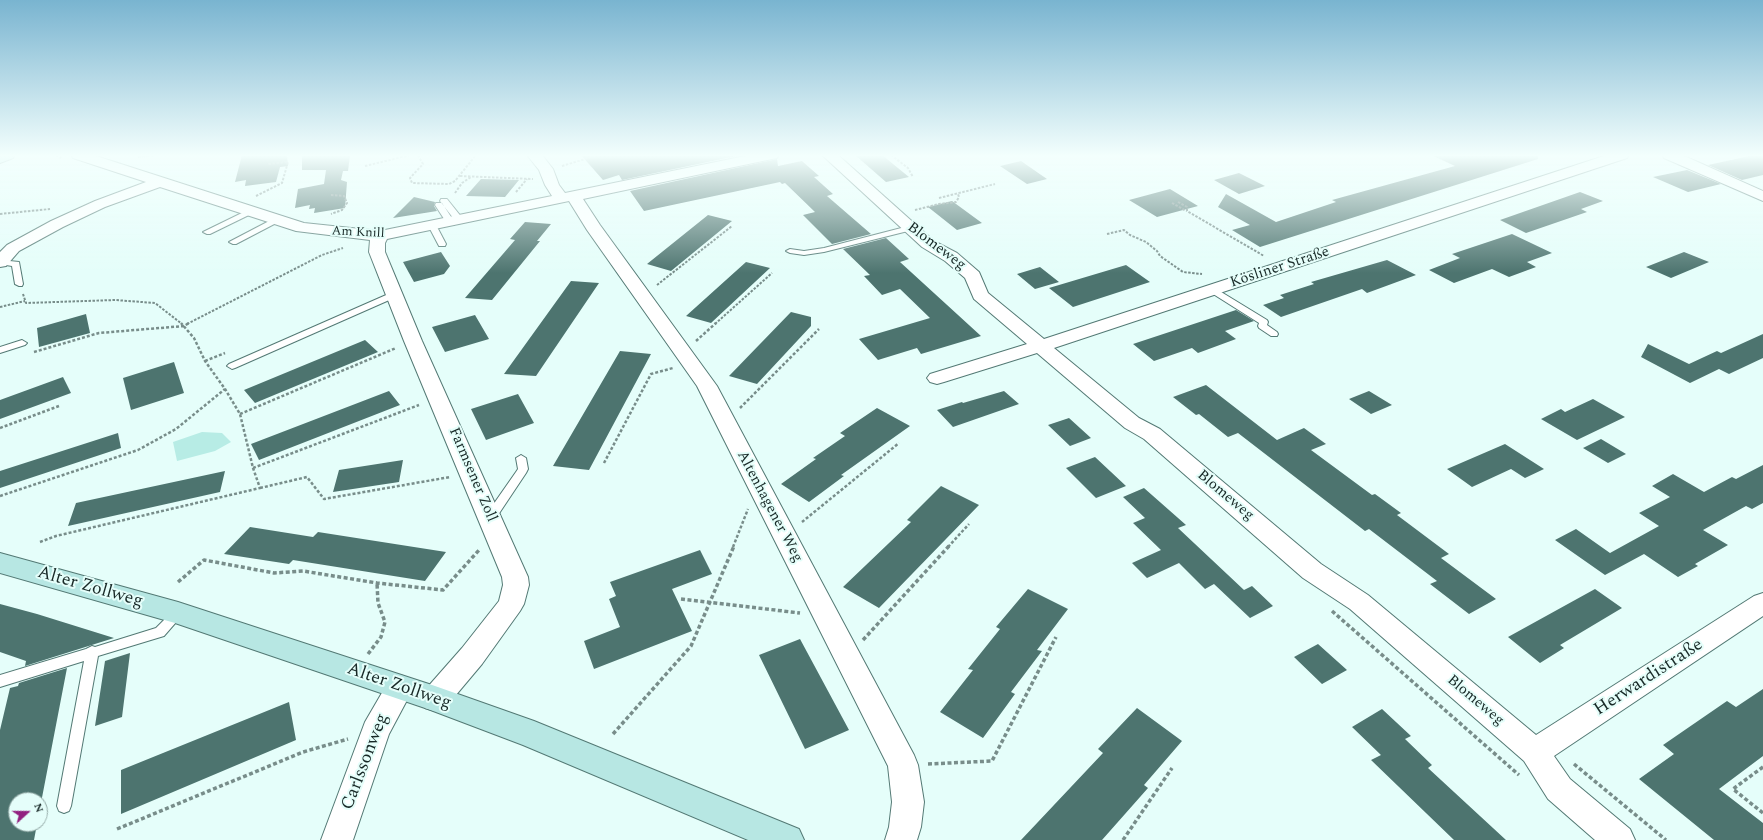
<!DOCTYPE html>
<html>
<head>
<meta charset="utf-8">
<style>
  body { margin:0 }
  #map { position:relative; width:1763px; height:840px; overflow:hidden; background:#e5fefa; font-family:Spectral,serif }
  canvas { display:block }
  .north { position:absolute; left:8px; top:792px; width:40px; height:40px; box-sizing:border-box; background:#e5fefa; border:1px solid #93a9a6; border-radius:50%; rotate:69deg; font-size:11px; font-weight:700; line-height:16px; text-align:center; color:#182927 }
  .north::after { content:''; display:block; margin:auto; width:14px; height:18px; background:#922080; clip-path:polygon(50% 0,100% 100%,50% 72%,0 100%) }
</style>
</head>
<body>
<div id="map">
<canvas width="1763" height="840"></canvas>
<div class="north">N</div>
</div>
<script>
const ctx = document.querySelector('canvas').getContext('2d');
ctx.lineJoin = 'round';
function fillPath(path, color) { ctx.fillStyle = color; ctx.fill(path, 'evenodd'); }
const shape = rows => new Path2D(rows.map(r => 'M' + r).join(''));
function trace(path, color, width, dash) { ctx.strokeStyle = color; ctx.lineWidth = width; ctx.lineCap = dash ? 'butt' : 'round'; ctx.setLineDash(dash || []); ctx.stroke(path); }
function label(font, color, halo, rows, align = 'center') {
  ctx.font = font + ' Spectral,serif'; ctx.lineWidth = 4; ctx.setLineDash([]); ctx.textBaseline = 'middle'; ctx.strokeStyle = halo; ctx.fillStyle = color; for (const [text, x, y, turn = 0] of rows) {
    ctx.save(); ctx.translate(x, y); ctx.rotate((+turn || 0) * Math.PI / 180); ctx.textAlign = isNaN(turn) ? turn : align; if (halo) ctx.strokeText(text, 0, 0); ctx.fillText(text, 0, 0); ctx.restore();
  }
}
const green = shape([
  [202,432,222,433,231,442,215,451,177,461,173,442]
]);
const building = shape([
  [242,155,287,155,288,166,280,167,276,182,245,186,246,180,235,182],
  [302,155,350,155,348,171,343,171,341,180,347,182,345,208,314,213,315,208,309,209,310,205,295,208,298,189,324,184,326,170,302,170],
  [581,155,741,155,622,180,619,175,603,180],
  [855,155,882,155,909,177,886,182],
  [1431,155,1538,155,1538,159,1260,247,1232,230,1250,225,1218,207,1226,194,1276,222,1336,202,1332,200,1455,166],
  [1754,155,1763,155,1763,175,1742,180,1708,165],
  [777,159,778,166,802,161,819,176,814,177,833,194,827,196,871,234,832,244,803,215,815,212,785,183,782,184,780,182,644,211,630,191],
  [1021,161,1047,179,1027,184,1000,166],
  [1687,170,1721,184,1688,192,1653,177],
  [1239,173,1265,186,1239,194,1214,180],
  [481,179,519,180,505,197,466,196],
  [1170,189,1198,206,1157,217,1129,200],
  [1580,192,1603,201,1581,209,1587,212,1526,233,1500,220],
  [414,197,435,202,434,206,437,211,393,218],
  [952,201,982,223,957,230,928,207],
  [708,215,732,221,671,271,647,264],
  [525,222,551,224,537,241,540,241,492,300,465,298,515,240,510,239],
  [1512,234,1552,253,1527,262,1536,267,1509,277,1492,269,1454,283,1429,270,1460,258,1452,254],
  [886,238,909,259,900,262,981,336,921,354,917,348,878,360,859,339,930,318,900,289,882,295,864,276,870,275,843,249],
  [441,252,450,266,444,274,414,282,403,262],
  [1684,252,1709,262,1671,278,1646,267],
  [1387,260,1416,275,1367,293,1362,289,1281,317,1263,305,1284,298,1280,295,1314,284,1311,282],
  [746,262,770,268,711,323,686,316],
  [1126,265,1150,282,1073,307,1049,288],
  [1040,267,1059,282,1035,289,1017,274],
  [571,281,599,283,536,376,504,374],
  [1236,310,1254,321,1225,331,1236,339,1198,353,1192,348,1154,361,1133,344],
  [791,312,811,317,811,326,757,384,729,376],
  [86,314,90,333,39,347,37,328],
  [475,315,489,339,445,352,432,327],
  [1763,334,1763,358,1729,374,1719,369,1690,383,1641,357,1648,344,1689,364,1717,351,1721,353],
  [365,340,378,352,255,403,244,390],
  [620,351,651,354,589,470,553,466],
  [174,362,184,393,131,410,123,378],
  [63,377,71,393,0,419,0,400],
  [1206,385,1277,440,1304,428,1326,444,1311,450,1372,495,1375,494,1401,513,1397,515,1449,554,1441,558,1496,599,1469,614,1430,584,1437,581,1369,529,1365,531,1238,433,1228,437,1199,414,1196,415,1173,397],
  [389,391,400,405,259,460,251,444],
  [1004,391,1019,404,953,427,937,410,962,402,963,403],
  [1369,391,1392,405,1371,414,1349,399],
  [518,394,534,423,486,440,471,409],
  [1593,399,1625,417,1577,440,1541,419,1561,409,1565,412],
  [877,408,910,426,841,475,844,476,809,502,781,484,816,459,813,458,845,436,840,433],
  [1069,418,1091,438,1070,446,1048,425],
  [118,433,121,448,0,488,0,471],
  [1601,439,1626,454,1608,463,1583,448],
  [1505,444,1544,469,1525,478,1511,469,1472,487,1447,469],
  [1095,457,1126,486,1096,498,1066,468],
  [403,460,399,482,333,492,339,470],
  [1763,465,1763,503,1752,509,1746,506,1703,530,1728,545,1695,564,1698,566,1678,577,1644,554,1605,575,1555,540,1576,529,1610,553,1659,526,1639,513,1670,497,1652,486,1673,474,1704,492,1732,477,1736,479],
  [225,471,220,492,68,526,76,503],
  [941,486,979,505,879,608,843,587,911,522,907,520],
  [1144,488,1186,525,1178,528,1244,590,1252,586,1273,606,1250,618,1214,584,1205,589,1179,563,1147,578,1132,563,1161,550,1133,523,1145,518,1123,497],
  [250,527,313,537,318,532,446,552,425,581,293,560,289,564,224,554],
  [700,550,712,574,672,589,692,631,594,669,584,641,620,627,609,599,616,596,610,582],
  [1028,589,1068,609,1037,650,1042,651,1011,692,1015,694,983,738,940,712,973,670,968,669,1000,629,996,627],
  [1595,589,1622,608,1560,645,1564,648,1540,663,1508,637],
  [0,604,37,614,114,638,25,666,26,661,0,652],
  [800,639,849,730,805,749,759,655],
  [1318,644,1347,670,1322,684,1294,657],
  [130,653,122,717,95,726,105,661],
  [67,668,40,808,40,800,16,800,16,824,37,824,34,840,0,840,0,730,10,688,18,686,19,683],
  [1763,689,1763,756,1719,789,1763,823,1763,840,1714,840,1639,779,1674,754,1663,745,1727,701,1736,707],
  [289,702,296,740,121,814,121,770],
  [1137,708,1182,741,1144,785,1148,788,1102,840,1021,840,1103,753,1098,749],
  [1382,709,1411,736,1405,739,1432,765,1428,768,1506,840,1454,840,1371,760,1381,755,1352,727]
]);
const pathFar2 = shape([
  [56,155,61,158],
  [418,155,423,164,410,178,412,183,449,184,455,181,476,155],
  [891,155,908,168,913,177],
  [138,157,157,155],
  [365,166,410,155],
  [562,166,598,155],
  [460,176,533,179],
  [516,192,527,179],
  [455,193,462,183,471,177],
  [331,195,344,196,347,203,342,210,331,214],
  [256,196,282,183,288,162,268,164],
  [939,198,995,184],
  [1178,202,1187,207,1187,211,1264,256],
  [1172,203,1186,211],
  [915,210,939,204,956,202,959,197,958,194],
  [0,214,50,209],
  [1107,234,1124,230,1130,235,1146,242,1157,251,1160,256,1183,272,1202,274],
  [657,285,732,226],
  [23,294,26,303,115,300,155,303,182,324],
  [0,307,25,301],
  [187,324,322,255,343,248],
  [715,324,772,273]
]);
const pathFar1 = shape([
  [696,341,716,323],
  [34,352,99,333,184,326,189,323],
  [205,361,225,353],
  [740,408,819,329],
  [240,414,396,348],
  [0,428,59,406],
  [604,463,651,374,673,368],
  [253,468,419,405],
  [260,488,307,477,324,499,450,477],
  [0,496,138,450,176,429,225,389],
  [802,522,899,443],
  [40,542,56,536,260,488,253,468,240,414,225,389,205,361,194,338,181,323],
  [733,547,748,509],
  [948,547,969,524]
]);
const path = shape([
  [178,582,204,560,274,573,303,571,377,583,443,590,480,549],
  [681,599,800,613],
  [1332,611,1519,775],
  [863,640,949,546],
  [368,654,381,637,385,622,378,603,377,583],
  [613,734,691,646,734,546],
  [928,764,992,761,1056,637],
  [1574,764,1666,840],
  [1763,767,1733,789,1763,813],
  [117,829,303,752,348,739],
  [1123,840,1172,768]
]);
const lane = shape([
  [441,199,447,199,463,219,463,223,457,223,440,201,441,199],
  [436,203,442,203,455,223,454,225,448,225,435,205,436,203],
  [248,210,254,210,255,212,210,234,207,234,203,232,248,210],
  [273,219,276,219,280,221,236,244,233,244,229,242,273,219],
  [430,225,436,225,446,244,445,246,439,246,429,227,430,225],
  [909,226,912,226,912,230,824,252,804,255,790,253,786,251,790,249,804,251,824,248,909,226],
  [0,260,19,262,23,284,22,286,19,286,15,284,12,266,0,264,0,260],
  [1213,287,1267,320,1268,322,1267,325,1277,332,1278,334,1277,336,1271,336,1259,328,1258,326,1259,323,1210,292,1210,288,1213,287],
  [393,292,396,293,396,297,235,368,232,369,227,366,229,364,393,292],
  [22,340,27,343,25,345,0,353,0,347,22,340],
  [521,455,526,458,528,469,526,473,494,521,486,521,484,518,486,515,516,472,518,469,516,458,521,455],
  [178,608,182,610,184,613,164,636,98,656,71,806,69,811,64,813,59,811,57,806,84,661,0,687,0,675,86,649,92,646,95,647,156,628,174,610,178,608]
]);
const street = shape([
  [71,155,93,155,304,223,380,231,552,196,545,185,539,170,527,155,542,155,553,169,559,185,565,193,750,155,779,155,777,158,772,159,583,199,600,225,717,386,914,755,918,765,924,802,921,827,917,840,885,840,889,827,892,802,888,766,697,386,587,230,569,201,387,239,385,243,385,252,422,341,528,577,529,585,524,604,520,611,482,664,445,708,435,711,425,708,421,699,425,690,462,648,499,601,503,585,502,577,404,341,369,252,370,240,296,231,160,187,105,207,63,227,19,251,6,266,0,267,0,252,7,245,51,221,95,201,146,182,73,158,71,155],
  [822,155,838,155,934,241,957,253,979,272,988,293,1044,339,1607,155,1629,155,1627,158,1054,348,1139,418,1160,429,1321,564,1368,595,1536,735,1754,596,1763,593,1763,616,1554,756,1570,779,1630,829,1635,840,1595,840,1548,799,1524,761,1350,609,1303,578,1144,439,1125,428,1037,353,944,382,937,384,930,382,927,378,930,374,1027,344,974,299,965,278,945,261,922,247,822,155],
  [1662,155,1682,155,1763,191,1763,201,1664,158,1662,155],
  [400,675,410,679,414,687,389,734,353,840,321,840,365,722,390,679,400,675]
]);
const secondary = shape([
  [0,155,15,155,13,158,0,163,0,155],
  [0,553,178,602,435,686,534,721,799,829,804,840,748,840,523,745,428,709,175,623,0,573,0,553]
]);
const farStreetnames = [
  ["Am Knill",358,233,3]
];
const streetNames = [
  ["Blomeweg",936,247,37],
  ["Kösliner Straße",1280,268,-18],
  ["Farmsener Zoll",472,475,67],
  ["Blomeweg",1225,496,40],
  ["Altenhagener Weg",769,507,62],
  ["Blomeweg",1475,701,40]
];
const nearStreetnames = [
  ["Alter Zollweg",90,588,16],
  ["Herwardistraße",1649,678,-33],
  ["Alter Zollweg",399,687,19],
  ["Carlssonweg",366,762,-69]
];
fillPath(green, '#b7ece5');
fillPath(building, '#4d746f');
trace(lane, '#537974', 2);
trace(street, '#537974', 2);
trace(secondary, '#537974', 2);
trace(pathFar2, '#788d8a', 2, [2.5, 1.5]);
trace(pathFar1, '#788d8a', 2.5, [3, 2]);
trace(path, '#788d8a', 3.5, [4, 2.5]);
fillPath(lane, '#fff');
fillPath(street, '#fff');
fillPath(secondary, '#b7e7e3');
const sky = ctx.createLinearGradient(0, 0, 0, 273);
sky.addColorStop(0, '#79b4d0');
sky.addColorStop(0.57, '#f3fffd');
sky.addColorStop(1, '#f3fffd00');
ctx.fillStyle = sky;
ctx.fillRect(0, 0, 1763, 273);
label('13px', '#182927', '#e5fefa', farStreetnames);
label('15px', '#182927', '#e5fefa', streetNames);
label('18px', '#182927', '#e5fefa', nearStreetnames);
</script>
</body>
</html>
